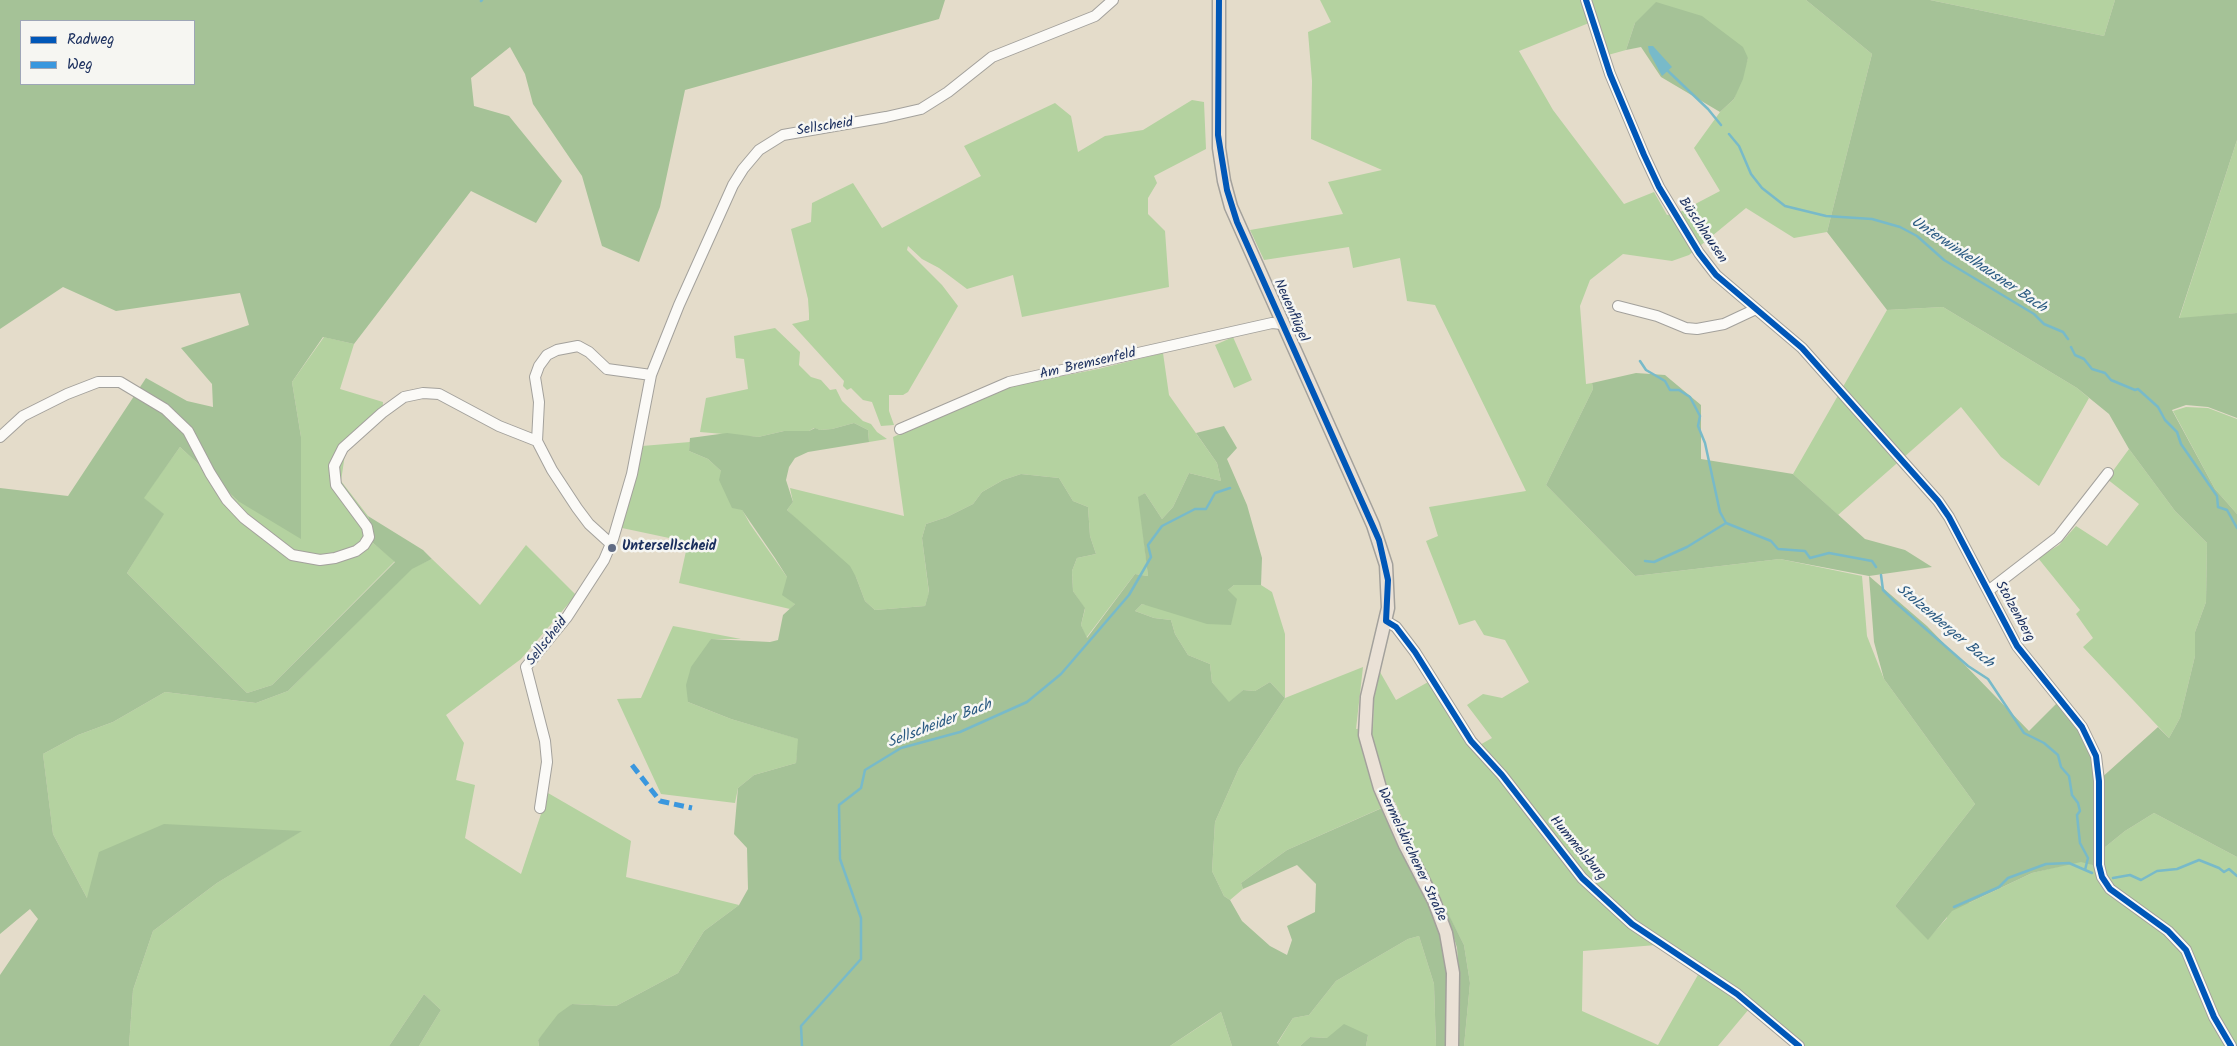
<!DOCTYPE html>
<html>
<head>
<meta charset="utf-8">
<style>
  body { margin:0 }
  #map { position:relative; width:2237px; height:1046px; overflow:hidden; background:#e4dcca; font-family:Kalam,sans-serif }
  canvas { display:block }
  .legend { position:absolute; left:20px; top:20px; width:175px; height:65px; box-sizing:border-box; background:#f6f6f2; border:1px solid #9ea6b7; margin:0; padding:6px 9px; list-style:none; font-size:15px; color:#1b2f5e }
  .legend li { display:flex; align-items:center; gap:10px; height:25px }
  .legend b { width:25px; border:1px solid #9ea6b7 }
</style>
</head>
<body>
<div id="map">
<canvas width="2237" height="1046"></canvas>
<ul class="legend">
<li><b style="height:6px;background:#0057b8"></b>Radweg</li>
<li><b style="height:6px;background:#3a97de"></b>Weg</li>
</ul>
</div>
<script>
const ctx = document.querySelector('canvas').getContext('2d');
ctx.lineJoin = 'round';
function fillPath(path, color) { ctx.fillStyle = color; ctx.fill(path, 'evenodd'); }
const shape = rows => new Path2D(rows.map(r => 'M' + r).join(''));
function trace(path, color, width, dash) { ctx.strokeStyle = color; ctx.lineWidth = width; ctx.lineCap = dash ? 'butt' : 'round'; ctx.setLineDash(dash || []); ctx.stroke(path); }
function label(font, color, halo, rows, align = 'center') {
  ctx.font = font + ' Kalam,sans-serif'; ctx.lineWidth = 5; ctx.setLineDash([]); ctx.textBaseline = 'middle'; ctx.strokeStyle = halo; ctx.fillStyle = color; for (const [text, x, y, turn = 0] of rows) {
    ctx.save(); ctx.translate(x, y); ctx.rotate((+turn || 0) * Math.PI / 180); ctx.textAlign = isNaN(turn) ? turn : align; if (halo) ctx.strokeText(text, 0, 0); ctx.fillText(text, 0, 0); ctx.restore();
  }
}
const green = shape([
  [1320,0,1581,0,1589,23,1519,51,1553,110,1624,204,1654,192,1667,215,1680,212,1720,191,1694,148,1720,112,1734,99,1748,58,1635,23,1626,50,1608,55,1589,0,1806,0,1872,54,1827,232,1794,238,1746,208,1689,255,1672,261,1623,254,1590,280,1580,306,1586,384,1592,383,1593,389,1546,485,1635,576,1780,559,1862,576,1867,636,1884,679,1975,804,1895,906,1928,939,1947,918,1944,899,1969,903,2032,873,2081,861,2103,868,2104,848,2125,831,2154,813,2237,857,2237,1046,1804,1046,1754,1003,1718,1046,1464,1046,1470,983,1464,945,1421,861,1395,802,1287,850,1241,883,1243,889,1230,900,1224,896,1212,871,1215,822,1239,768,1285,698,1270,682,1255,691,1243,690,1229,703,1212,682,1210,664,1188,655,1175,634,1171,620,1154,618,1135,611,1142,604,1161,608,1228,590,1234,585,1261,585,1272,592,1285,634,1285,698,1363,667,1356,729,1373,727,1374,697,1380,672,1396,700,1430,681,1478,746,1492,738,1467,705,1483,694,1502,698,1529,682,1505,640,1484,635,1475,620,1459,625,1426,541,1438,536,1429,507,1526,491,1435,305,1407,301,1400,258,1353,268,1349,247,1264,260,1250,230,1343,214,1328,182,1382,170,1311,139,1312,81,1308,32,1331,22],
  [1668,944,1703,966,1658,1045,1582,1011,1583,951],
  [1930,0,2115,0,2104,36],
  [1192,100,1204,102,1206,149,1154,176,1157,183,1148,198,1148,214,1165,231,1169,287,1022,317,1013,275,967,289,939,268,922,259,908,246,907,250,942,285,958,306,908,392,903,395,889,395,889,411,894,425,881,426,872,402,863,400,851,388,847,390,843,386,844,381,792,324,809,320,809,314,808,299,791,229,811,222,812,203,853,183,882,228,981,176,964,146,1055,103,1071,116,1078,152,1105,136,1143,130],
  [2237,140,2237,313,2179,319],
  [1943,307,2077,388,2089,398,2039,486,2001,457,1961,407,1838,515,1793,474,1887,310],
  [775,328,800,352,799,365,811,377,821,380,830,390,836,389,842,401,863,421,871,424,877,432,887,439,869,442,868,430,854,423,832,429,820,430,814,428,809,431,784,431,758,437,700,432,706,398,748,389,744,359,736,358,734,336],
  [324,337,354,344,340,389,383,402,382,419,345,454,341,481,368,516,373,543,395,561,272,685,247,693,127,573,163,514,143,498,180,447,238,501,301,437,292,382],
  [1233,337,1252,380,1234,388,1215,345],
  [1163,353,1169,395,1217,463,1221,481,1189,473,1173,507,1162,519,1145,493,1139,497,1148,576,1135,574,1086,638,1081,625,1085,609,1073,591,1072,571,1077,558,1096,554,1090,536,1088,507,1073,501,1059,478,1021,474,1003,480,982,492,973,504,947,517,926,524,922,538,929,593,925,606,875,610,865,601,856,577,787,510,793,502,790,488,904,516,893,437,1011,386,1098,369],
  [2186,407,2208,408,2237,419,2237,514,2215,489,2173,411],
  [690,442,689,451,708,459,721,471,750,524,787,577,795,604,790,609,679,583,688,542,622,528,642,446],
  [2129,449,2175,511,2207,543,2206,602,2195,632,2195,656,2180,718,2169,738,2083,647,2093,638,2076,614,2080,610,2038,558,2059,545,2076,526,2107,546,2139,504,2107,479],
  [526,545,576,595,521,659,446,715,464,743,456,780,475,785,465,838,521,874,548,793,631,841,626,877,739,905,704,931,678,973,616,1006,572,1004,538,1040,539,1046,419,1046,441,1010,424,994,389,1046,129,1046,133,990,153,931,217,883,301,831,87,898,53,834,43,754,78,735,113,722,165,692,256,703,288,691,412,568,432,559,480,605],
  [673,626,741,639,711,639,688,702,731,719,799,739,796,763,754,775,738,788,735,803,661,794,617,699,641,698],
  [1419,936,1434,984,1436,1046,1366,1046,1368,1035,1327,1038,1310,1037,1300,1046,1280,1046,1277,1044,1293,1018,1309,1015,1336,981,1408,939],
  [1221,1012,1232,1046,1170,1046,1205,1023]
]);
const forest = shape([
  [0,0,945,0,939,19,685,90,660,207,639,262,602,246,582,176,533,104,525,74,510,47,471,78,474,106,509,116,562,181,536,223,471,191,354,344,323,337,292,382,301,437,301,539,238,501,180,447,144,498,164,514,127,573,247,693,272,685,395,562,373,543,368,516,423,550,432,559,412,569,288,691,256,703,165,692,113,722,78,735,43,754,53,834,87,898,99,852,164,824,302,831,217,883,153,931,133,990,129,1046,0,1046,0,975,38,919,30,909,0,934,0,488,68,496,146,378,187,401,213,407,212,384,181,348,249,325,240,293,116,311,63,287,0,329],
  [21,21,194,21,194,84,21,84],
  [1806,0,1930,0,2104,36,2115,0,2237,0,2237,140,2179,318,2237,313,2237,418,2208,407,2186,405,2172,410,2215,489,2237,514,2237,857,2154,813,2125,831,2104,848,2104,868,2081,862,2032,873,1952,911,1928,940,1895,906,1975,804,1884,679,1874,642,1869,576,1780,559,1635,576,1546,485,1593,389,1592,383,1636,373,1665,375,1701,405,1701,459,1793,474,1865,539,1905,550,1932,567,1869,576,1927,626,2029,731,2060,700,2082,727,2099,780,2158,727,2169,738,2180,718,2195,656,2195,632,2206,602,2207,543,2175,511,2129,449,2109,414,2077,388,1943,307,1887,310,1827,232,1872,54],
  [1656,2,1702,16,1743,47,1748,58,1743,79,1734,99,1720,112,1661,77,1641,47,1626,50,1635,23],
  [854,423,868,430,869,442,808,452,795,458,789,467,786,480,793,502,787,510,850,566,856,577,865,601,875,610,925,606,929,592,922,538,926,524,947,517,973,504,982,492,1003,480,1021,474,1059,478,1073,501,1088,507,1090,536,1096,554,1077,558,1072,571,1073,591,1085,608,1081,625,1087,638,1135,574,1148,576,1138,497,1145,493,1162,519,1173,507,1189,473,1221,481,1217,463,1196,433,1224,426,1237,448,1227,459,1247,505,1262,558,1261,585,1234,585,1228,590,1237,599,1231,625,1207,624,1142,604,1135,611,1154,618,1171,620,1175,634,1188,655,1210,664,1212,682,1229,702,1243,690,1255,691,1270,682,1285,698,1239,768,1215,822,1212,871,1224,896,1230,900,1242,921,1270,946,1287,955,1292,940,1287,926,1315,912,1316,884,1297,865,1243,889,1241,883,1287,850,1382,808,1429,903,1447,950,1449,1046,1436,1046,1434,984,1419,936,1408,939,1336,981,1309,1015,1293,1018,1277,1043,1280,1046,1232,1046,1221,1012,1170,1046,539,1046,538,1040,558,1014,572,1004,616,1006,678,973,704,931,739,905,748,889,747,848,734,834,738,788,754,775,796,763,798,739,731,719,688,702,686,685,691,667,711,639,770,642,778,640,783,615,795,604,782,595,787,577,775,558,742,510,732,508,719,480,721,471,708,459,689,451,690,438,727,433,758,437,784,431,809,431,815,428,820,430,832,429],
  [1444,905,1464,945,1470,983,1464,1046,1459,1046,1460,984,1457,948],
  [424,994,441,1010,419,1046,389,1046],
  [1344,1024,1368,1035,1366,1046,1300,1046,1310,1037,1327,1038]
]);
const water = shape([
  [1648,46,1653,46,1672,67,1662,76,1649,52]
]);
const stream = shape([
  [481,1,482,0],
  [1668,71,1708,109,1721,125],
  [1729,134,1739,146,1751,174,1762,188,1785,206,1826,216,1872,219,1900,227,1917,236,1944,260,2034,314,2044,324,2063,332,2068,339],
  [2071,347,2075,355,2084,359,2092,369,2105,373,2111,380,2135,390,2138,389,2158,407,2165,420,2177,432,2181,444,2217,496,2218,507,2227,510,2237,528],
  [1640,361,1646,370,1665,381,1670,390,1679,390,1690,397,1700,416,1698,426,1705,443,1720,512,1726,523,1771,541,1778,549,1805,551,1810,558,1829,553,1872,561,1876,567],
  [1645,561,1654,562,1687,547,1726,523],
  [1881,575,1883,590,1895,602,1968,666,1988,679,2024,733,2044,743,2058,755,2061,767,2069,776,2072,795,2078,803,2080,811,2077,815,2080,843,2088,858,2085,870],
  [2113,878,2130,875,2141,880,2157,871,2177,869,2199,860,2219,868,2224,872,2229,869,2237,876],
  [1954,907,1999,887,2008,878,2046,864,2069,863,2092,873],
  [802,1046,801,1026,861,959,861,918,840,859,839,805,861,788,865,770,901,748,960,732,1027,702,1061,674,1129,595,1151,557,1148,545,1162,526,1195,509,1206,509,1215,493,1230,488]
]);
const minor = shape([
  [1586,0,1610,74,1644,155,1659,187,1699,253,1716,275,1802,348,1938,501,1949,517,2017,646,2082,727,2096,756,2099,781,2099,865,2102,877,2110,889,2168,931,2186,950,2214,1017,2231,1046],
  [1618,306,1657,316,1686,328,1697,329,1724,324,1756,309],
  [900,429,1009,382,1272,323,1282,324],
  [0,437,23,416,67,394,98,382,120,382,165,409,188,431,210,473,227,500,244,518,292,555,320,560,335,558,356,551,364,545,369,537,367,527,336,485,334,466,343,448,382,413,404,397,423,393,439,394,499,426,537,441,552,470,577,508,589,524,611,544],
  [537,441,539,402,535,377,539,366,547,355,557,350,578,346,589,352,607,369,651,375],
  [1988,591,2058,537,2108,473],
  [1386,621,1396,627,1415,652,1471,741,1502,775,1582,878,1632,924,1737,994,1799,1046],
  [540,808,547,762,545,741,526,667,567,617,604,560,613,539,632,474,651,375,679,305,733,185,743,169,759,150,783,135,886,117,921,109,948,92,992,57,1095,16,1113,0]
]);
const major = shape([
  [1219,0,1219,148,1224,181,1231,207,1373,525,1386,565,1388,608,1367,697,1365,735,1380,788,1405,845,1434,901,1446,933,1453,973,1452,1046]
]);
const quiet = shape([
  [632,765,660,801,692,808]
]);
const cycleway = shape([
  [1219,0,1218,135,1227,190,1237,222,1379,540,1388,580,1386,621,1396,627,1415,652,1471,741,1502,775,1582,878,1632,924,1737,994,1799,1046],
  [1586,0,1610,74,1644,155,1659,187,1699,253,1716,275,1802,348,1938,501,1949,517,2017,646,2082,727,2096,756,2099,781,2099,865,2102,877,2110,889,2168,931,2186,950,2214,1017,2231,1046]
]);
const markers = [
  [612,548,5,"#616c84"]
];
const streetNames = [
  ["Sellscheid",825,128,-9],
  ["Büschhausen",1702,231,56],
  ["Neuenflügel",1290,311,66],
  ["Am Bremsenfeld",1088,365,-13],
  ["Stolzenberg",2014,612,61],
  ["Sellscheid",548,642,-52],
  ["Hummelsburg",1577,849,50],
  ["Wermelskirchener Straße",1411,855,65]
];
const poiNames = [
  ["Untersellscheid",622,548]
];
const waterNames = [
  ["Unterwinkelhausner Bach",1978,266,34],
  ["Stolzenberger Bach",1944,627,40],
  ["Sellscheider Bach",940,725,-21]
];
fillPath(green, '#b4d2a0');
fillPath(forest, '#a5c297');
fillPath(water, '#78bac9');
trace(stream, '#78bac9', 2.5);
trace(minor, '#a3a19c', 12);
trace(major, '#a3a19c', 15);
trace(minor, '#fbfaf7', 10);
trace(major, '#eae1d6', 12);
trace(quiet, '#3a97de', 5, [10, 5]);
trace(cycleway, '#0057b8', 6);
for (const [x, y, r, color] of markers) { const dot = new Path2D(); dot.arc(x, y, r, 0, 2 * Math.PI); ctx.fillStyle = color; ctx.fill(dot); trace(dot, '#f6f6f2', 2); }
label('14px', '#1b2f5e', '#f6f6f2', streetNames);
label('bold 14px', '#1b2f5e', '#f6f6f2', poiNames, 'left');
label('italic 15px', '#2b5b83', '#f6f6f2', waterNames);
</script>
</body>
</html>
